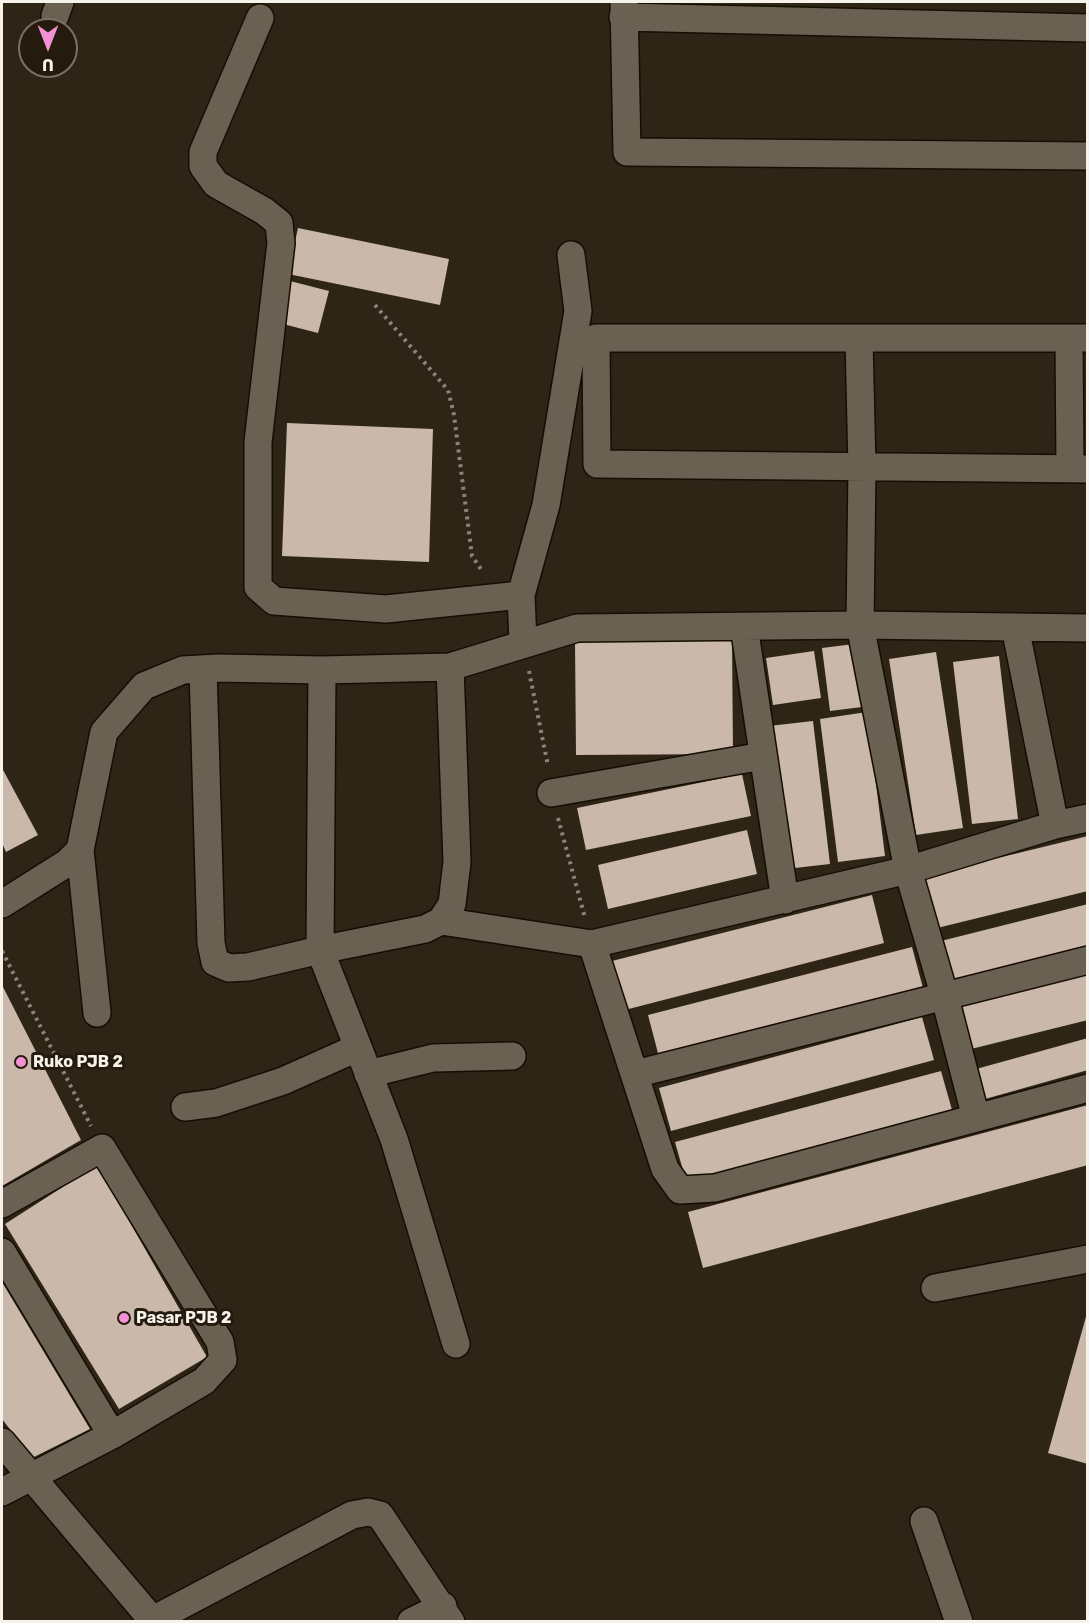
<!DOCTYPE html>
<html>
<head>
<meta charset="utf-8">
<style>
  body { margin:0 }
  #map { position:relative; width:1089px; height:1623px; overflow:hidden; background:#2e2517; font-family:Rubik,sans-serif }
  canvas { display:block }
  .frame { position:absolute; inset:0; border:3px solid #f8f3ea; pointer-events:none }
  .north { position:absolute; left:18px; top:18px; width:60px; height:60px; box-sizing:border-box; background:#241b0e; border:2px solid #797166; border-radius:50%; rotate:180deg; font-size:16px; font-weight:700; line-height:24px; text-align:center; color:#f8f3ea }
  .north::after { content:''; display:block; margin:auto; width:21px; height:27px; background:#f391d5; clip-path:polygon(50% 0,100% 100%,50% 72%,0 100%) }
</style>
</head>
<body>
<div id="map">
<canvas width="1089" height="1623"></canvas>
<div class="frame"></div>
<div class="north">U</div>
</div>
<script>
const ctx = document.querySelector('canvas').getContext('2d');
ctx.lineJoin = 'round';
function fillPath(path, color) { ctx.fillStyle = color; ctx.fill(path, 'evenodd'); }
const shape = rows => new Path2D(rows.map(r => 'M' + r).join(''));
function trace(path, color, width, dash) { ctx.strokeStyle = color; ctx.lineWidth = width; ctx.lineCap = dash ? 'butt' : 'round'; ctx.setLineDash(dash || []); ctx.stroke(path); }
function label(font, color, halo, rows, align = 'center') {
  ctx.font = font + ' Rubik,sans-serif'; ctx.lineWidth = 6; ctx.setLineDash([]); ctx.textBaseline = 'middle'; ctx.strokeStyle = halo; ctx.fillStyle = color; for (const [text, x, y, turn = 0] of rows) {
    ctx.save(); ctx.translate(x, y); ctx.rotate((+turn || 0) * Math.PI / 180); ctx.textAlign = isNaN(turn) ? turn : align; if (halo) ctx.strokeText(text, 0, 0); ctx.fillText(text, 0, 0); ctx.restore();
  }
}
const building = shape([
  [298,228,449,259,440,305,288,274],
  [290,281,329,291,318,333,279,323],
  [287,423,433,429,429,562,282,556],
  [732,640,733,754,576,755,575,641],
  [854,644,862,707,830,711,822,648],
  [814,651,821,698,773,705,766,658],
  [936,652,963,828,916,835,889,659],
  [999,656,1018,819,972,824,953,662],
  [867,712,885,856,838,862,820,719],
  [813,721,830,864,786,869,769,726],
  [2,768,38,835,6,852,2,843],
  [742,774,751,816,586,850,577,808],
  [747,830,757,874,608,909,598,865],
  [1088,836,1088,891,933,929,920,877],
  [872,895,884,943,621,1011,608,962],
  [1088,904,1088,950,952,984,941,941],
  [912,947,923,988,659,1057,648,1015],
  [1088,974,1088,1020,967,1050,955,1006],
  [2,985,81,1140,2,1186],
  [922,1017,934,1060,671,1131,659,1088],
  [1088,1038,1088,1070,978,1101,969,1071],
  [941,1071,954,1117,688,1188,675,1142],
  [1088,1105,1088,1165,703,1268,688,1212],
  [97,1165,207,1357,119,1409,5,1224],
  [2,1282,90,1429,32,1458,2,1419],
  [1087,1313,1088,1313,1088,1464,1048,1453]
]);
const path = shape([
  [375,305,448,390,454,415,472,556,483,572],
  [529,671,548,766],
  [558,818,585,918],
  [2,951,91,1126]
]);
const minor = shape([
  [624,2,627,152,1088,156],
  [55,16,60,2],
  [623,17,1088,28],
  [260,18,203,152,203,166,216,184,264,211,279,223,281,243,258,442,258,587,274,601,386,609,521,595],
  [1069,338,1070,468],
  [1088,338,596,338,597,464,1088,469],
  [859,339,862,468,860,625,908,870,944,994,976,1118],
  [744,626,785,900],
  [1015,627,1055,825],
  [523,643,521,595,546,505,578,311,571,255],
  [203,669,211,943,215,962,229,968,248,967,320,950,425,929,441,921,452,904,457,862,450,667],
  [322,670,320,950,394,1139,456,1344],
  [551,793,763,756],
  [2,904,67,863,80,850],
  [441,921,592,944,908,870,1055,825,1088,818],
  [592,944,665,1169,680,1190,715,1188,1088,1088],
  [97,1013,80,850,104,732,144,686,183,670,218,668,322,670,450,667,577,628,860,625,1088,628],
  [368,1074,433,1058,512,1056],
  [635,1074,1088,960],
  [185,1107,216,1103,283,1081,357,1048],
  [2,1204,102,1148,220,1342,223,1360,204,1381,112,1435,2,1492],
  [2,1252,112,1435],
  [935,1288,1088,1259],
  [2,1442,154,1622],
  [924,1521,959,1622],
  [153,1620,352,1515,368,1512,380,1515,451,1622],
  [411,1622,443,1606]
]);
const markers = [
  [21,1062,6,"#f391d5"],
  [124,1318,6,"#f391d5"]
];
const poiNames = [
  ["Ruko PJB 2",33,1062],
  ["Pasar PJB 2",136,1318]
];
fillPath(building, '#cab8ab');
trace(minor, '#160e03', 30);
trace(path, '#8b8478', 4, [3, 4.5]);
trace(minor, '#6b6152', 27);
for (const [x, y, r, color] of markers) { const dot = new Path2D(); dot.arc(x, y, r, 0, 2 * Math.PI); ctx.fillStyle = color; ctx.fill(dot); trace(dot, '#241b0e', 2); }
label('bold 16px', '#f8f3ea', '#241b0e', poiNames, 'left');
</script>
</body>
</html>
